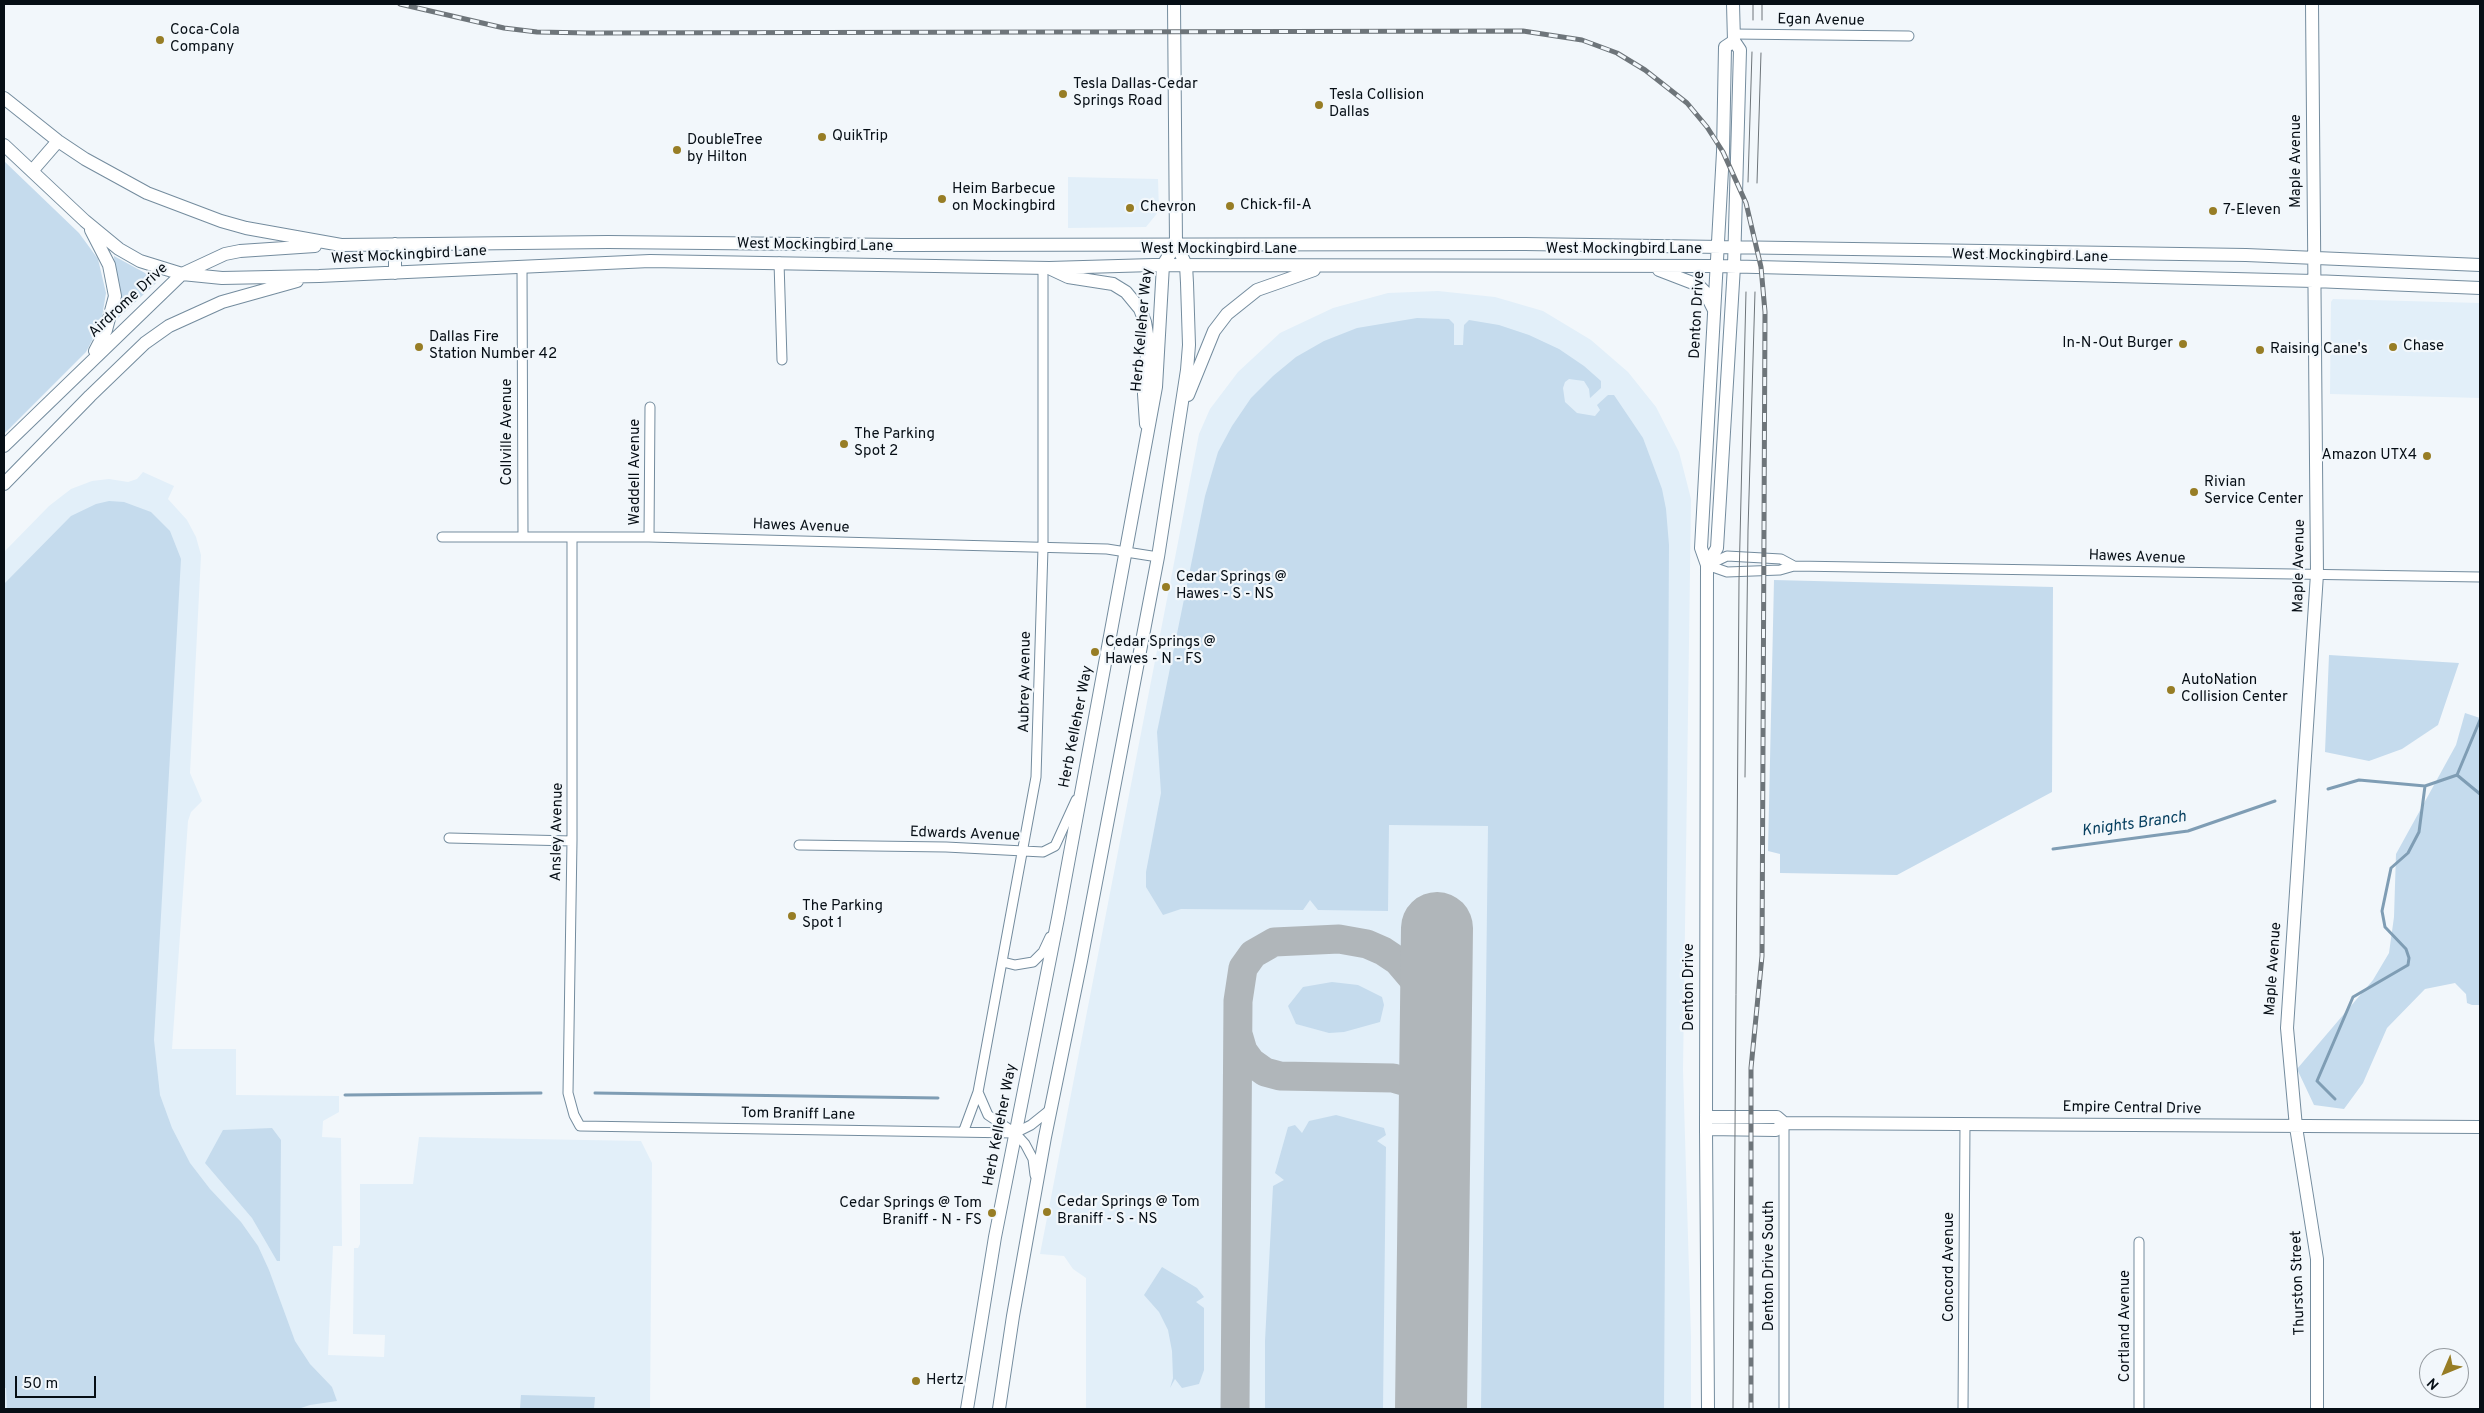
<!DOCTYPE html>
<html>
<head>
<meta charset="utf-8">
<style>
  body { margin:0 }
  #map { position:relative; width:2484px; height:1413px; overflow:hidden; background:#f2f7fb; font-family:Overpass,sans-serif }
  canvas { display:block }
  .frame { position:absolute; inset:0; border:5px solid #060e15; pointer-events:none }
  .north { position:absolute; left:2419px; top:1348px; width:50px; height:50px; box-sizing:border-box; background:#f2f7fb; border:1px solid #949a9f; border-radius:50%; rotate:225deg; font-size:14px; font-weight:700; line-height:20px; text-align:center; color:#060e15 }
  .north::after { content:''; display:block; margin:auto; width:18px; height:22px; background:#977d25; clip-path:polygon(50% 0,100% 100%,50% 72%,0 100%) }
  .scale { position:absolute; left:15px; top:1376px; width:81px; height:22px; box-sizing:border-box; border:2px solid #060e15; border-top:0; padding-left:6px; font-size:15px; line-height:18px; white-space:nowrap; color:#060e15; -webkit-text-stroke:4px #f2f7fb; paint-order:stroke }
</style>
</head>
<body>
<div id="map">
<canvas width="2484" height="1413"></canvas>
<div class="frame"></div>
<div class="north">N</div>
<div class="scale">50 m</div>
</div>
<script>
const ctx = document.querySelector('canvas').getContext('2d');
ctx.lineJoin = 'round';
function fillPath(path, color) { ctx.fillStyle = color; ctx.fill(path, 'evenodd'); }
const shape = rows => new Path2D(rows.map(r => 'M' + r).join(''));
function trace(path, color, width, dash) { ctx.strokeStyle = color; ctx.lineWidth = width; ctx.lineCap = dash ? 'butt' : 'round'; ctx.setLineDash(dash || []); ctx.stroke(path); }
function label(font, color, halo, rows, align = 'center') {
  ctx.font = font + ' Overpass,sans-serif'; ctx.lineWidth = 4.5; ctx.setLineDash([]); ctx.textBaseline = 'middle'; ctx.strokeStyle = halo; ctx.fillStyle = color; for (const [text, x, y, turn = 0] of rows) {
    ctx.save(); ctx.translate(x, y); ctx.rotate((+turn || 0) * Math.PI / 180); ctx.textAlign = isNaN(turn) ? turn : align; if (halo) ctx.strokeText(text, 0, 0); ctx.fillText(text, 0, 0); ctx.restore();
  }
}
const built = shape([
  [1068,177,1158,179,1159,211,1146,227,1068,228],
  [1438,291,1495,297,1543,311,1591,340,1628,372,1656,407,1679,452,1691,499,1683,1070,1691,1337,1691,1409,1086,1409,1086,1278,1073,1269,1064,1256,1040,1254,1199,434,1210,409,1238,372,1280,333,1333,308,1388,293],
  [2333,299,2480,303,2480,398,2330,394,2331,302],
  [143,472,174,486,168,499,187,520,196,537,201,555,190,773,202,801,191,812,188,821,172,1049,236,1049,236,1095,339,1096,339,1112,323,1121,322,1137,341,1138,342,1246,333,1246,328,1355,384,1357,385,1335,353,1334,354,1248,358,1248,360,1244,360,1184,413,1184,419,1137,641,1141,652,1163,650,1409,4,1409,4,552,49,506,71,489,92,481,109,479,128,482,137,479]
]);
const green = shape([
  [4,161,79,233,98,259,106,293,101,323,86,352,4,434],
  [114,256,156,279,156,283,117,319],
  [1417,318,1449,319,1454,324,1454,345,1463,345,1464,325,1469,320,1499,325,1529,335,1559,349,1584,366,1601,381,1601,388,1590,398,1589,389,1584,381,1569,379,1565,382,1563,388,1565,402,1577,413,1595,416,1600,410,1597,405,1608,395,1614,395,1643,438,1662,489,1666,509,1669,545,1664,1409,1481,1409,1488,826,1389,825,1388,911,1318,910,1310,900,1303,910,1181,909,1163,915,1146,887,1146,872,1161,793,1157,732,1205,496,1218,452,1232,426,1251,398,1273,376,1296,357,1324,341,1357,328],
  [109,501,124,502,151,512,170,531,181,559,154,1040,160,1095,172,1128,190,1163,210,1189,241,1222,258,1246,269,1270,295,1341,310,1364,332,1387,337,1401,310,1405,298,1409,7,1409,6,1388,4,1388,4,584,71,516,96,504],
  [1774,580,2053,587,2052,792,1897,875,1780,873,1780,854,1768,851],
  [2329,655,2459,663,2438,725,2402,749,2369,761,2325,752],
  [2465,713,2480,718,2480,1005,2472,1005,2467,1003,2466,994,2455,983,2425,989,2387,1028,2363,1083,2344,1109,2314,1105,2297,1069,2373,980,2389,953,2394,917,2396,854,2456,745],
  [1332,982,1358,985,1382,997,1384,1005,1380,1022,1344,1032,1329,1033,1296,1024,1288,1006,1303,987],
  [1336,1115,1384,1128,1386,1135,1377,1141,1386,1147,1383,1409,1265,1409,1265,1341,1273,1186,1284,1180,1275,1173,1288,1127,1295,1125,1302,1133,1309,1121],
  [272,1128,281,1140,280,1261,277,1261,252,1218,205,1163,223,1130],
  [1162,1267,1197,1288,1204,1297,1196,1302,1204,1308,1204,1370,1199,1384,1182,1388,1175,1379,1170,1388,1173,1378,1172,1351,1168,1330,1159,1312,1144,1295],
  [521,1395,595,1397,594,1409,520,1409]
]);
const stream = shape([
  [2457,775,2480,794],
  [2328,789,2359,780,2425,786,2457,775,2480,720],
  [2053,849,2188,831,2275,801],
  [595,1093,938,1098],
  [345,1095,541,1093],
  [2335,1099,2317,1081,2353,997,2408,965,2409,958,2406,949,2385,927,2382,911,2391,868,2408,853,2419,832,2425,786]
]);
const taxiway = shape([
  [1238,1034,1243,1051,1251,1062,1265,1072,1280,1076,1393,1078,1407,1082,1421,1092,1431,1111,1434,1132],
  [1235,1409,1238,1001,1243,968,1253,954,1274,942,1339,939,1367,944,1383,951,1398,961,1415,981,1428,1002,1436,1026]
]);
const runway = shape([
  [1431,1409,1437,928]
]);
const street = shape([
  [1733,34,1909,36],
  [779,262,782,360],
  [522,266,523,537],
  [442,537,649,537,1107,549,1158,557],
  [572,537,572,841,568,1093,574,1115,580,1126,1015,1133,1031,1125,1051,1109],
  [649,537,650,407],
  [1707,565,1727,572,1780,570,1794,566,2480,577],
  [1708,565,1727,556,1781,559,1794,566],
  [449,838,572,841],
  [799,845,946,847,1043,852,1055,846,1076,800],
  [1003,962,1015,965,1033,962,1043,952,1050,937],
  [978,1092,988,1115,1015,1133,1025,1144,1033,1159,1035,1175],
  [964,1130,978,1092,1036,777,1043,548,1043,268],
  [2139,1242,2139,1409],
  [1784,1409,1784,1123],
  [1963,1409,1965,1124]
]);
const secondary = shape([
  [2312,4,2317,574,2287,1028,2296,1127,2317,1259,2317,1409],
  [4,98,58,141,85,159,147,193,221,221,246,228,341,245,608,242,903,245,1525,244,2246,255,2480,265],
  [4,145,85,221,119,249,140,261,182,274,222,278,319,276,650,261,1049,268,1153,265,1717,266,2314,281,2480,288],
  [32,171,58,141],
  [91,230,109,265,115,296,106,330,95,351],
  [1051,269,1068,277,1113,284,1126,292,1140,309,1145,322,1148,340,1144,394,1146,424],
  [1659,270,1698,285,1705,292,1714,310],
  [395,273,395,244],
  [1188,395,1214,331,1227,314,1257,290,1314,270],
  [4,446,182,274,225,254,240,251,315,246],
  [4,484,90,396,145,343,169,326,222,302,297,281],
  [1707,565,1717,548,1734,266,1740,50,1734,41,1733,4],
  [1706,1117,1777,1117,1784,1123,2480,1127],
  [1706,1129,1776,1130,1784,1123],
  [967,1409,995,1237,1058,918,1156,387,1163,265,1176,244],
  [999,1409,1013,1316,1045,1137,1081,961,1158,557,1187,370,1189,345,1187,283,1186,265,1176,244,1174,4],
  [1708,1409,1706,1129,1707,565,1701,548,1723,152,1725,47,1734,41]
]);
const tram = shape([
  [1753,20,1753,4],
  [1762,20,1762,4],
  [1748,182,1752,52],
  [1757,183,1761,53],
  [1745,777,1748,530,1755,292],
  [1733,1409,1739,580,1746,292]
]);
const rail = shape([
  [400,4,504,28,537,32,589,33,1523,31,1582,40,1617,53,1645,70,1687,103,1707,127,1723,152,1746,203,1761,267,1765,312,1762,956,1751,1068,1751,1409]
]);
const markers = [
  [160,40,5,"#977d25"],
  [1063,94,5,"#977d25"],
  [1319,105,5,"#977d25"],
  [822,137,5,"#977d25"],
  [677,150,5,"#977d25"],
  [942,199,5,"#977d25"],
  [1230,206,5,"#977d25"],
  [1130,208,5,"#977d25"],
  [2213,211,5,"#977d25"],
  [2183,344,5,"#977d25"],
  [419,347,5,"#977d25"],
  [2393,347,5,"#977d25"],
  [2260,350,5,"#977d25"],
  [844,444,5,"#977d25"],
  [2427,456,5,"#977d25"],
  [2194,492,5,"#977d25"],
  [1166,587,5,"#977d25"],
  [1095,652,5,"#977d25"],
  [2171,690,5,"#977d25"],
  [792,916,5,"#977d25"],
  [1047,1212,5,"#977d25"],
  [992,1213,5,"#977d25"],
  [916,1381,5,"#977d25"]
];
const streetNames = [
  ["Egan Avenue",1821,21,1],
  ["Maple Avenue",2297,161,-90],
  ["West Mockingbird Lane",815,246,1],
  ["West Mockingbird Lane",1219,250],
  ["West Mockingbird Lane",1624,250],
  ["West Mockingbird Lane",409,256,-3],
  ["West Mockingbird Lane",2030,257,1],
  ["Airdrome Drive",129,301,-43],
  ["Denton Drive",1698,315,-87],
  ["Herb Kelleher Way",1143,330,-85],
  ["Collville Avenue",508,432,-90],
  ["Waddell Avenue",636,472,-90],
  ["Hawes Avenue",801,527,2],
  ["Hawes Avenue",2137,558,2],
  ["Maple Avenue",2300,566,-89],
  ["Aubrey Avenue",1026,682,-89],
  ["Herb Kelleher Way",1077,727,-79],
  ["Ansley Avenue",558,832,-89],
  ["Edwards Avenue",965,835,2],
  ["Maple Avenue",2274,969,-86],
  ["Denton Drive",1690,987,-90],
  ["Empire Central Drive",2132,1109,1],
  ["Tom Braniff Lane",798,1115,1],
  ["Herb Kelleher Way",1001,1125,-79],
  ["Denton Drive South",1770,1266,-90],
  ["Concord Avenue",1950,1267,-90],
  ["Thurston Street",2299,1283,-92],
  ["Cortland Avenue",2126,1326,-90]
];
const poiNames = [
  ["Coca-Cola",170,31],
  ["Company",170,48],
  ["Tesla Dallas-Cedar",1073,85],
  ["Springs Road",1073,102],
  ["Tesla Collision",1329,96],
  ["Dallas",1329,113],
  ["QuikTrip",832,137],
  ["DoubleTree",687,141],
  ["by Hilton",687,158],
  ["Heim Barbecue",952,190],
  ["on Mockingbird",952,207],
  ["Chick-fil-A",1240,206],
  ["Chevron",1140,208],
  ["7-Eleven",2223,211],
  ["Dallas Fire",429,338],
  ["Station Number 42",429,355],
  ["In-N-Out Burger",2173,344,"right"],
  ["Chase",2403,347],
  ["Raising Cane's",2270,350],
  ["The Parking",854,435],
  ["Spot 2",854,452],
  ["Amazon UTX4",2417,456,"right"],
  ["Rivian",2204,483],
  ["Service Center",2204,500],
  ["Cedar Springs @",1176,578],
  ["Hawes - S - NS",1176,595],
  ["Cedar Springs @",1105,643],
  ["Hawes - N - FS",1105,660],
  ["AutoNation",2181,681],
  ["Collision Center",2181,698],
  ["The Parking",802,907],
  ["Spot 1",802,924],
  ["Cedar Springs @ Tom",1057,1203],
  ["Braniff - S - NS",1057,1220],
  ["Cedar Springs @ Tom",982,1204,"right"],
  ["Braniff - N - FS",982,1221,"right"],
  ["Hertz",926,1381]
];
const waterNames = [
  ["Knights Branch",2134,825,-8]
];
fillPath(built, '#e2eff9');
fillPath(green, '#c5dbed');
trace(stream, '#7f9db4', 3);
trace(taxiway, '#b0b6ba', 29);
trace(runway, '#b0b6ba', 72);
trace(street, '#748c9e', 11);
trace(secondary, '#748c9e', 14);
trace(street, '#fff', 9);
trace(secondary, '#fff', 12);
trace(tram, '#6e757a', 1);
trace(rail, '#6e757a', 5);
trace(rail, '#f2f7fb', 3, [9]);
for (const [x, y, r, color] of markers) { const dot = new Path2D(); dot.arc(x, y, r, 0, 2 * Math.PI); ctx.fillStyle = color; ctx.fill(dot); trace(dot, '#f2f7fb', 2); }
label('15px', '#060e15', '#f2f7fb', streetNames);
label('15px', '#060e15', '#f2f7fb', poiNames, 'left');
label('italic 16px', '#084060', '#f2f7fb', waterNames);
</script>
</body>
</html>
